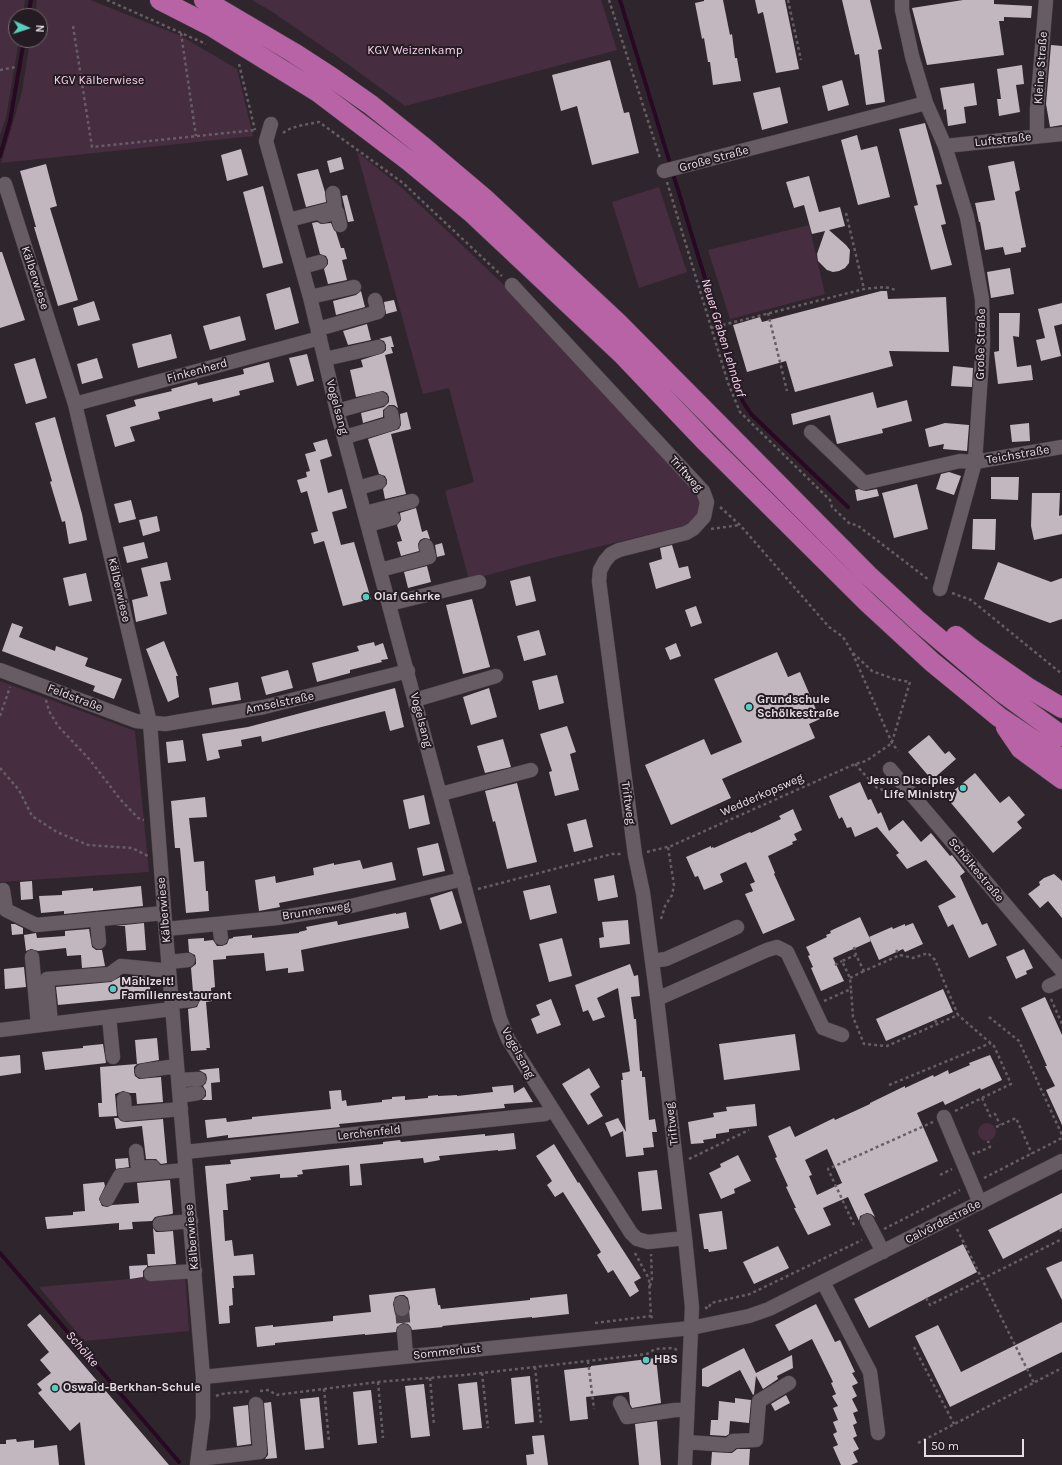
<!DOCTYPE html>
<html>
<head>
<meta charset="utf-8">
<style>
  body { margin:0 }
  #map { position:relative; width:1062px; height:1465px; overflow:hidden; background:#2f262d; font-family:Karla,sans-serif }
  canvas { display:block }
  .north { position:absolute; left:8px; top:8px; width:40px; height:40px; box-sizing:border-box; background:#251c23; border:1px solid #726a70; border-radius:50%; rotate:93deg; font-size:11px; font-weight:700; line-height:16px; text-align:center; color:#e5dee3 }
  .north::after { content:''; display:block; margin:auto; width:14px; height:18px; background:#57cec1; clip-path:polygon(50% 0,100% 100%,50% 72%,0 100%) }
  .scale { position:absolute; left:924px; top:1439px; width:100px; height:18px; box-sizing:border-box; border:2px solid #e5dee3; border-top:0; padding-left:5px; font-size:12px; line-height:14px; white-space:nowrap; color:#e5dee3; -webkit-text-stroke:3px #251c23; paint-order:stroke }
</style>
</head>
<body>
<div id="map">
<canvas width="1062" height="1465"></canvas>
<div class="north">N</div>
<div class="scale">50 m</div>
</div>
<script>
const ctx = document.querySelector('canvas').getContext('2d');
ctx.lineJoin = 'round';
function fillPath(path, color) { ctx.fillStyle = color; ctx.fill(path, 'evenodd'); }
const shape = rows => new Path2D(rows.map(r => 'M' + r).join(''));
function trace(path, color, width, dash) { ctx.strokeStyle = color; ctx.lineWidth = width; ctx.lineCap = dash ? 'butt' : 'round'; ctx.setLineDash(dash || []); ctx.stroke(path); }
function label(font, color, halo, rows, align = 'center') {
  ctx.font = font + ' Karla,sans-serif'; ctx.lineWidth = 4; ctx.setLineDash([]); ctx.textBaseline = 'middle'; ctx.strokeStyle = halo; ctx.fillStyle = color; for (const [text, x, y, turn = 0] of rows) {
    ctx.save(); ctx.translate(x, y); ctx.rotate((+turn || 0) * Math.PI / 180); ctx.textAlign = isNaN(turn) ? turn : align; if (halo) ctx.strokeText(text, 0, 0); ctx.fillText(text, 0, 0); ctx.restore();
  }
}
const green = shape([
  [0,0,25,0,23,16,16,16,16,40,19,40,6,118,0,135],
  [37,0,90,0,181,36,237,69,253,136,1,163,22,92,30,40,40,40,40,16,35,16],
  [252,0,601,0,617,50,405,106,338,57,271,11],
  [357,152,400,186,507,288,699,496,700,503,699,512,692,521,683,526,532,563,469,580,445,491,474,482,449,388,423,394],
  [659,187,687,272,639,288,612,202],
  [809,225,825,294,730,319,708,250],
  [0,681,135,731,149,872,0,882],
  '978 1132a9 9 0 1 1 18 0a9 9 0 1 1-18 0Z',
  [185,1274,189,1331,84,1341,39,1287]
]);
const stream = shape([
  [620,0,669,160],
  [28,16,31,0],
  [0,156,10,121,24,40],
  [674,177,743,402,751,414,848,507],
  [0,1253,179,1462]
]);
const building = shape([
  [704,0,723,0,730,35,732,34,735,58,737,58,741,81,713,85,710,62,708,62,704,38,702,39,695,3,704,1],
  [755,0,785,0,799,69,776,73,763,12,758,14],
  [842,0,870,0,882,49,878,50,885,102,866,105,859,54,855,55],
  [963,0,994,0,994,4,1032,6,1031,18,1004,17,1004,21,999,21,1004,55,927,65,912,8],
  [1051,45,1062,46,1062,125,1050,127,1046,104],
  [610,60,624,113,629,112,639,153,592,165,577,106,561,111,552,75],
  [1022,65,1024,84,1016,85,1020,112,999,116,997,99,1001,99,997,69],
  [842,80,849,105,828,111,822,86],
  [974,83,977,105,964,107,966,123,948,126,946,109,944,110,940,88],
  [780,87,788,123,762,130,753,93],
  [925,123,942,184,936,185,946,224,941,225,952,265,931,270,914,206,918,205,899,129],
  [857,135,861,150,877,146,890,197,858,205,841,140],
  [241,149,248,175,227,181,221,155],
  [341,157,344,169,330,173,327,161],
  [1014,161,1020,190,1015,192,1026,247,1021,248,1021,252,1005,255,1003,247,985,250,980,222,979,222,975,203,995,200,988,166],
  [46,164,57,206,50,208,78,300,58,306,34,227,36,227,20,171],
  [318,169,325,192,326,202,306,207,297,174],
  [809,176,819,212,840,207,845,226,829,230,846,245,850,250,849,263,845,268,839,271,833,272,827,270,818,261,817,254,825,231,812,234,804,205,794,208,786,182],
  [263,186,283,263,263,268,243,192],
  [347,195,354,221,348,222,342,196],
  [317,222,321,224,331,223,334,230,336,232,341,248,344,248,347,259,342,260,347,280,328,284,324,269,328,264,328,260,326,256,320,254,312,223],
  [0,252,2,252,25,320,0,328],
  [1010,268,1014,294,991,298,987,272],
  [290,287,299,323,275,330,266,294],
  [361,291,365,307,336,315,333,301,356,295],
  [881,291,887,291,888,299,946,297,949,352,889,351,893,366,795,392,786,361,747,372,733,325,760,317,762,322],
  [394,300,397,311,386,314,384,302],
  [94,301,100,320,78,326,73,308],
  [1062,303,1062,324,1054,326,1061,356,1041,361,1036,340,1045,338,1038,309],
  [999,313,1020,313,1019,337,1013,336,1017,367,1031,365,1033,380,998,384,994,352,999,351],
  [240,316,246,340,210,350,203,326],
  [367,324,371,340,348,345,343,331],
  [171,334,177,358,138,368,132,344],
  [391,336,394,347,391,347,393,353,385,355,398,408,394,405,389,405,383,410,383,417,363,423,361,413,384,407,389,402,389,397,387,393,383,391,356,397,350,370,363,367,361,360,383,353,386,350,386,345,384,341,379,339],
  [307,354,314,381,297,386,289,358],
  [35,358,47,398,26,404,14,364],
  [97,358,103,378,82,384,77,364],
  [269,362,274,382,239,391,240,395,213,402,212,398,158,412,160,419,130,427,135,441,115,447,106,415,136,406,134,400,172,391,171,389,197,382,198,385,244,374,243,369],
  [953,366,973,368,972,387,951,386],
  [873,392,877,408,907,400,912,421,882,429,883,433,837,444,830,415,793,425,791,414],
  [407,412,411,429,391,434,406,494,385,499,383,489,387,484,387,480,385,476,379,474,368,439,399,429,401,425,400,414],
  [55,417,82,514,87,540,69,544,65,521,62,522,50,482,52,481,35,423],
  [945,423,969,425,967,451,943,449,944,444,929,447,925,429],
  [1029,423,1030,441,1012,442,1010,425],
  [327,439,332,456,320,460,328,493,342,489,347,508,332,512,341,545,354,542,371,599,343,606,324,541,314,544,311,533,318,531,307,491,301,493,297,480,307,477,306,472,310,471,305,454,316,451,313,443],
  [949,472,961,476,954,495,936,489,941,474],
  [991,477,1019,477,1018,500,991,499],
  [917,484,928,529,894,538,882,493],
  [859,489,866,491,877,489,879,496,857,501,855,490],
  [1032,493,1060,493,1059,516,1062,515,1062,534,1034,540,1031,526],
  [131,500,136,519,119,523,114,504],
  [416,508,422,532,427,530,430,539,424,538,420,540,418,544,419,551,401,556,397,542,402,541,397,525,401,520,400,513],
  [157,516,160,531,143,536,139,520],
  [973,519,996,519,995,550,972,549],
  [144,542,148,558,127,563,123,547],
  [442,543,445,555,437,557,435,545],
  [672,545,679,568,688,566,691,578,656,589,649,563,662,559,660,548],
  [167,562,171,580,160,582,167,614,136,622,132,600,148,596,141,568],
  [998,562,1051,582,1062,578,1062,619,1050,623,984,599],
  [427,566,431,582,408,588,404,572],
  [86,573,92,601,69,606,63,578],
  [530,576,536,601,516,606,510,581],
  [472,599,490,667,463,674,446,605],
  [696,606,702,623,691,627,685,610],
  [12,623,23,627,19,637,55,651,56,646,88,658,85,666,122,679,114,699,93,691,95,686,2,651],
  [539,630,546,655,524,661,517,636],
  [164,641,178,676,176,676,179,697,168,702,146,649],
  [374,642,375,646,383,643,388,659,381,660,382,662,350,670,350,673,317,682,312,663,359,651,357,646],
  [676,643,681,656,670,660,665,648],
  [777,652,788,677,800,672,820,719,809,724,815,738,722,779,731,798,671,825,645,765,704,739,711,755,742,742,714,679],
  [288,670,293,688,266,695,261,677],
  [557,675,564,703,539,710,532,681],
  [238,682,241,700,212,705,209,688],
  [395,688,404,727,390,731,385,711,262,742,261,736,241,740,242,746,218,750,220,758,207,761,202,734,248,727],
  [489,688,497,717,471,725,463,697],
  [567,726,576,752,570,754,579,790,555,796,549,772,552,771,540,734],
  [929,735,945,754,949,751,956,759,932,780,908,752],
  [503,739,511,767,485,773,477,746],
  [183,740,186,761,168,763,166,742],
  [975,773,1000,803,1009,796,1025,815,1017,822,1022,828,993,853,946,797],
  [860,782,868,800,871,799,878,814,881,812,889,831,903,820,921,842,931,833,950,856,952,855,965,872,960,876,982,925,987,923,997,945,969,958,953,924,948,927,938,906,956,897,926,860,907,869,896,855,899,853,877,827,855,837,851,827,847,828,842,817,839,819,829,796],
  [517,783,537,862,507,869,495,821,493,822,485,791],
  [424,795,430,824,409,829,403,800],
  [205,797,207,817,189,818,194,862,204,861,206,891,208,891,209,911,186,913,180,848,175,848,171,801],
  [793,809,802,830,794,834,797,840,792,842,793,844,768,856,775,873,774,874,795,920,763,934,745,894,753,891,750,884,755,882,746,862,720,874,723,882,704,890,698,876,695,877,686,857,711,846,711,848,713,847,714,848,750,832,751,833,781,819,779,816],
  [586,819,593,847,574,852,567,824],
  [438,843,445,871,423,876,417,848],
  [360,860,363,869,392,862,396,880,279,903,280,907,259,911,255,880,275,876,276,883,314,875,313,868,334,863,334,865],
  [1054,874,1062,881,1062,918,1048,901,1040,908,1028,894,1040,885,1039,882,1044,878],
  [614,875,618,897,598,901,594,879],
  [32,881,33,899,21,900,20,882],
  [550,885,557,913,530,920,523,891],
  [141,886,143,906,64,914,64,911,41,913,39,896,62,895,62,891,93,888,93,891],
  [452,891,462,923,440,930,430,898],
  [406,912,409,928,301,950,304,971,288,973,288,968,266,971,264,953,226,956,226,959,213,960,215,987,211,988,212,1001,206,1002,210,1048,206,1048,207,1050,191,1051,188,1009,197,1007,200,1000,199,995,193,992,191,968,196,964,196,960,195,955,189,952,188,939,204,938,204,941,213,940,217,946,222,946,227,944,229,939,233,938,233,937,252,935,252,938,299,933,299,932,307,930,306,927,337,921,338,925,396,913,396,914],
  [860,917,871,941,833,958,844,981,821,991,811,968,813,967,808,956,810,955,806,947,827,937,826,935,831,933,830,931],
  [628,920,630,944,600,948,599,938,604,937,602,922],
  [144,923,146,950,127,951,125,926,115,926],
  [913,923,923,944,905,952,903,949,879,960,869,937,892,927,893,929,905,924,905,926],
  [11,924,15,924,23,928,23,934,12,935],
  [89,929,92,947,96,950,102,950,105,966,82,968,81,955,67,956,66,948,38,951,31,949,26,951,24,935,36,933,37,938,65,936,65,931],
  [562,938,572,976,549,982,539,944],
  [1024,949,1033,968,1026,971,1027,974,1016,979,1006,957],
  [630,964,634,976,638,975,640,996,631,997,634,1019,636,1019,640,1071,642,1071,642,1077,645,1077,649,1120,655,1119,657,1132,652,1132,654,1147,643,1148,644,1155,626,1157,623,1131,611,1137,605,1123,618,1118,626,1132,621,1080,623,1080,622,1073,628,1072,630,1071,618,988,597,998,605,1017,593,1021,588,1010,583,1012,575,985],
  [24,967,26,987,5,989,4,969],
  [133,976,149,977,151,996,58,1005,56,987,111,982,120,977],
  [943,989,953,1012,886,1041,876,1019],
  [1045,997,1062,1035,1062,1125,1046,1090,1055,1086,1045,1066,1047,1066,1021,1008],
  [551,999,561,1025,537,1034,531,1019,540,1015,536,1005],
  [795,1034,800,1070,724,1080,719,1044],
  [157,1038,159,1060,137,1064,134,1067,134,1072,135,1076,139,1079,161,1077,163,1102,137,1104,136,1093,130,1093,123,1091,115,1094,117,1116,99,1117,98,1103,102,1103,100,1067,137,1064,135,1040],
  [103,1044,106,1063,45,1070,42,1052,83,1048,83,1046],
  [20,1055,21,1073,0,1076,0,1057],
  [990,1055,1002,1080,981,1090,980,1088,945,1105,943,1101,917,1113,938,1161,864,1194,875,1217,871,1214,867,1213,860,1216,859,1221,848,1197,823,1208,831,1225,808,1235,794,1208,796,1208,786,1187,788,1186,775,1158,777,1157,768,1136,790,1126,795,1137,834,1118,835,1120,857,1110,870,1104,870,1103,905,1086,905,1088,933,1075,934,1077,948,1070,949,1074,970,1065,969,1063],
  [827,1149,842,1183,817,1195,809,1176,812,1175,805,1160],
  [219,1068,220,1082,211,1083,212,1100,202,1100,206,1096,206,1091,203,1086,206,1083,207,1078,206,1074,199,1070],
  [589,1068,600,1087,590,1094,603,1116,588,1125,562,1084],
  [513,1085,514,1093,524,1087,533,1102,504,1104,505,1108,339,1124,340,1127,228,1138,228,1135,207,1138,205,1120,226,1118,227,1122,252,1119,252,1117,331,1109,329,1091,341,1090,342,1101,346,1100,347,1106,382,1102,382,1100,392,1099,392,1097,405,1096,405,1100,428,1098,428,1096,438,1095,438,1096,457,1095,457,1096,493,1092,492,1087],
  [755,1104,757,1126,729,1129,729,1132,716,1134,716,1138,703,1140,704,1143,691,1144,688,1122,714,1117,713,1113,727,1111,726,1107],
  [114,1118,118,1118,121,1121,126,1122,163,1119,167,1163,161,1164,156,1159,146,1159,142,1126,116,1129],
  [514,1133,516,1149,498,1151,498,1150,439,1156,440,1160,424,1163,423,1158,360,1164,362,1185,350,1186,349,1165,302,1170,303,1174,297,1175,298,1177,280,1178,280,1174,250,1177,251,1180,226,1184,228,1210,223,1210,225,1241,232,1240,234,1256,253,1254,255,1275,233,1276,234,1288,232,1288,233,1305,229,1306,230,1323,219,1324,205,1166,231,1164,230,1160,383,1144,383,1142,400,1140,401,1142,485,1134,485,1136],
  [554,1144,578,1183,579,1182,641,1278,634,1282,639,1291,630,1297,613,1270,608,1273,597,1255,601,1252,563,1192,555,1197,547,1185,552,1181,536,1156],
  [738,1155,751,1181,734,1189,735,1193,721,1199,709,1173,721,1167,720,1164],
  [128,1158,129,1167,116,1169,115,1159],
  [657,1170,662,1209,642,1211,638,1172],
  [170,1180,173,1213,172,1214,159,1216,155,1217,152,1221,132,1222,133,1229,119,1230,119,1223,47,1229,45,1217,73,1215,73,1212,85,1211,83,1184,104,1182,105,1186,99,1199,102,1206,107,1207,112,1205,139,1203,137,1183],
  [1062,1193,1062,1228,1003,1259,988,1230],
  [722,1211,727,1249,709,1252,708,1249,704,1249,699,1214],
  [153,1228,156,1232,160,1232,173,1231,176,1264,148,1266,147,1254,155,1254],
  [963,1244,977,1272,869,1328,854,1299],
  [778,1246,789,1268,754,1284,743,1262],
  [1062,1261,1062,1300,1046,1268],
  [147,1265,147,1267,143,1271,143,1277,130,1279,129,1266],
  [435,1288,438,1305,440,1305,441,1309,530,1300,530,1298,567,1294,569,1314,532,1318,532,1317,442,1326,443,1327,412,1330,411,1327,408,1324,403,1323,397,1327,396,1332,365,1335,365,1334,275,1343,275,1345,257,1347,255,1327,273,1325,273,1327,333,1321,333,1316,371,1312,369,1295],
  [400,1295,404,1295,408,1298,410,1308,408,1315,403,1317,399,1317,395,1314,393,1304,395,1297],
  [816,1304,835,1342,840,1340,855,1372,852,1373,858,1383,852,1386,857,1396,852,1399,858,1411,853,1413,857,1423,853,1425,857,1436,853,1438,859,1449,853,1452,858,1462,851,1465,841,1465,833,1447,838,1445,833,1434,837,1432,833,1422,838,1420,833,1408,838,1406,832,1396,836,1394,831,1383,833,1382,812,1339,789,1351,775,1325],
  [40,1314,169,1465,85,1465,80,1422,70,1431,38,1393,42,1390,37,1384,51,1373,40,1360,49,1352,27,1325],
  [1062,1322,1062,1352,950,1407,915,1336,938,1325,961,1372],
  [744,1348,756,1373,792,1355,793,1368,777,1376,778,1379,763,1389,756,1376,754,1394,753,1395,740,1370,708,1387,702,1386,702,1369],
  [656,1358,661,1403,632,1408,630,1404,629,1392,586,1397,588,1419,570,1421,564,1370,591,1367,591,1366],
  [530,1376,534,1422,515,1424,511,1378],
  [477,1382,482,1428,463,1430,458,1384],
  [424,1384,430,1436,411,1438,405,1386],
  [371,1390,377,1443,358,1445,353,1392],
  [786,1395,790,1403,775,1411,771,1404],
  [319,1397,324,1448,305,1450,300,1399],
  [735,1398,751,1400,749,1423,730,1421,729,1434,726,1436,710,1435,711,1420,718,1420,719,1401,735,1403],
  [271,1402,277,1458,265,1459,268,1455,268,1451,264,1403],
  [248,1405,251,1444,237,1446,233,1407],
  [657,1421,661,1465,639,1465,635,1424],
  [544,1435,548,1465,527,1465,526,1455,534,1454,532,1436],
  [16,1439,17,1442,34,1440,34,1448,57,1445,59,1465,0,1465,0,1444,6,1444,6,1440],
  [737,1449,750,1449,749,1465,711,1465,712,1452,729,1453,732,1453]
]);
const minorTunnel = shape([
  [402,1309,404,1331]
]);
const path = shape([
  [107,0,206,44],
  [609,0,660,158],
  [788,0,801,60],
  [73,26,92,147,255,130],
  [181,33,196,136],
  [239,64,255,130],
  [0,70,16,67],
  [283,133,287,130,298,126,319,122,403,183,502,276],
  [667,182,728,383,740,412,830,500,832,507,850,524,857,525,929,580],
  [846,213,864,289],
  [768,313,787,391],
  [711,328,864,289,885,287,896,290],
  [720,507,740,525,829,627,843,637,852,652,892,743,898,751],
  [711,529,740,525],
  [952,593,971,600,1062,674],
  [853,653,872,671,894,679,910,682,892,742],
  [46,700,49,711,58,726,90,760,120,799,138,818,144,820],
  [0,716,10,687],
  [855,764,877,788,892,793],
  [0,768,19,790,32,816,57,832,88,845,132,848,148,856],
  [647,852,671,846,855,764,866,761,892,743],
  [478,889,612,854,622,854],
  [661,919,665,906,672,895,674,885,668,847],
  [854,947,856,955],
  [896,950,900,955],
  [835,965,842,961],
  [850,978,864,971],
  [1051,999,1062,1024],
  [824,1001,851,989,850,978,842,961,856,955,864,971,900,955,913,958,928,953,935,960,958,1015,887,1046,864,1044,853,1017,851,989],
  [989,1017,1019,1041,1062,1135],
  [935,1020,937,1024],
  [889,1085,991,1043],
  [982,1098,990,1116,995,1114,1000,1125],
  [955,1111,1011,1084,994,1046,958,1015],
  [996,1127,1016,1118,1032,1154],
  [973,1152,974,1154,990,1147,988,1141],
  [689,1159,749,1130],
  [940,1175,952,1169],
  [984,1178,1062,1138],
  [854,1225,828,1169,933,1122],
  [884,1229,960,1190],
  [957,1229,1034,1383],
  [1060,1229,1062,1234],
  [635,1253,649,1279,651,1316,653,1319],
  [650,1286,652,1279,651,1254],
  [926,1298,930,1305,1062,1239],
  [705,1307,708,1309,711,1303,750,1294,862,1240],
  [595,1323,651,1316],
  [914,1347,954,1424],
  [588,1361,594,1409],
  [535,1367,541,1423],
  [482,1373,488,1428],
  [430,1378,434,1425],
  [378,1382,383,1438],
  [324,1389,329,1441],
  [260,1391,269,1390,276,1395,378,1382,464,1375,588,1361,647,1354,655,1349,673,1348,677,1350],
  [216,1396,221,1394,251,1391],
  [918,1443,1062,1368]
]);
const minor = shape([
  [902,0,902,10,912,56,926,103,945,146,967,217,982,299,983,343,975,462,940,589],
  [271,124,266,141,310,297,337,411,500,1019,508,1039,631,1233,637,1239,648,1242,685,1238],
  [1037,136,1037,109,1046,0],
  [945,146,1062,134],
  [664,171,926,103],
  [5,184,75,404,150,723,165,922,203,1377,203,1417,197,1465],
  [323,216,337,212,340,225],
  [289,220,335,208,333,193],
  [302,267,320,262],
  [512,285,703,491,707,502,704,517,693,529,686,533,619,550,611,554,605,561,600,570,599,581,635,855,643,893,657,999,685,1238,692,1307,685,1465],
  [310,297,354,287],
  [318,329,378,312,375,300],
  [325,359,378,347],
  [75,404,320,338],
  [337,411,381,399],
  [811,432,864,483,960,461,975,462,1062,447],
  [345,437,393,423,391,413],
  [358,488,379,482],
  [365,513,412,501],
  [368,525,393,518],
  [380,570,429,557,426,546],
  [389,604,479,582],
  [0,670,136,721,165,724,264,707,408,671],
  [415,700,496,676],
  [890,769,1062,971],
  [441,794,531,770],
  [3,890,6,910,36,925,164,913],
  [97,919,99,942],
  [219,924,221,938],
  [166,929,277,918,351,906,463,879],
  [32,957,38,1025],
  [652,961,666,959,737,927],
  [169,962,188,960],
  [1049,986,1062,980],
  [657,999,767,950,777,947,787,952,823,1028,842,1035],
  [172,1002,192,1000],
  [109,1017,113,1057],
  [51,1024,47,979,110,974,121,966,162,970,169,969],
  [0,1030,172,1009],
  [142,1071,177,1066],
  [179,1080,199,1079],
  [180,1096,198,1093],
  [124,1099,125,1114,181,1109],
  [944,1117,980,1203],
  [136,1151,138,1168,153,1167],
  [185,1152,545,1114,552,1110],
  [107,1199,120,1176,186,1170],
  [867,1221,883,1252],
  [160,1224,191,1221],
  [151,1274,195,1271],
  [823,1282,870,1372,878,1433],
  [401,1303,402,1309],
  [404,1331,406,1356],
  [203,1377,691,1328,749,1316,769,1309,1062,1161],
  [620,1403,627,1417,675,1410,687,1410],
  [686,1442,729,1445,733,1441,756,1440,759,1401,789,1383],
  [198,1459,260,1452,256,1404]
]);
const highway = shape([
  [160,0,211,26,318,92,409,161,472,213,623,355,706,442,868,603,932,662,999,717,1062,759],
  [204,0,294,53,331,77,371,105,421,145,485,199,617,322,868,575,918,621,1003,693,1062,736],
  [956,636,975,651,1027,687,1062,708],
  [1006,727,1021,749,1062,779]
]);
const markers = [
  [366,597,4,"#57cec1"],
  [749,707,4,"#57cec1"],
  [963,788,4,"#57cec1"],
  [113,989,4,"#57cec1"],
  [646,1360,4,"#57cec1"],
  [55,1388,4,"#57cec1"]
];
const parkNames = [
  ["KGV Weizenkamp",415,51],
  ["KGV Kälberwiese",99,81]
];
const streetNames = [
  ["Kleine Straße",1041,68,-86],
  ["Luftstraße",1003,140,-6],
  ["Große Straße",714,159,-15],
  ["Kälberwiese",35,278,72],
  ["Große Straße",981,344,-89],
  ["Finkenherd",197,371,-15],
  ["Vogelsang",337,407,75],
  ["Teichstraße",1018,455,-10],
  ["Triftweg",686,474,48],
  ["Kälberwiese",119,590,77],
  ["Feldstraße",75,698,21],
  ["Amselstraße",280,703,-12],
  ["Vogelsang",421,720,75],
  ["Wedderkopsweg",762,795,-24],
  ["Triftweg",628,803,82],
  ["Schölkestraße",976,870,50],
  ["Kälberwiese",164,910,-95],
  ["Brunnenweg",316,911,-9],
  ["Vogelsang",518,1053,61],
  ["Triftweg",672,1124,-97],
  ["Lerchenfeld",369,1133,-6],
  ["Calvördestraße",943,1222,-27],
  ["Kälberwiese",192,1237,-95],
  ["Sommerlust",447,1352,-6]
];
const poiNames = [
  ["Olaf Gehrke",374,597],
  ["Grundschule",757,700],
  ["Schölkestraße",757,714],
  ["Jesus Disciples",955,781,"right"],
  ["Life Ministry",955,795,"right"],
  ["Mahlzeit!",121,982],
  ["Familienrestaurant",121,996],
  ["HBS",654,1360],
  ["Oswald-Berkhan-Schule",63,1388]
];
const waterNames = [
  ["Neuer Graben Lehndorf",723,338,73],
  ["Schölke",82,1349,49]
];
fillPath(green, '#462d40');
trace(stream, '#280822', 4);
fillPath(building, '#c2b6bf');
trace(minorTunnel, '#4a4248', 14, [14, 7]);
trace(minor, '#4d444b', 15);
trace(highway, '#4d444b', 21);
trace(path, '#665e64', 2.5, [3, 3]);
trace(minor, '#675c64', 14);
trace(highway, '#b763a5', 20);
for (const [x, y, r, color] of markers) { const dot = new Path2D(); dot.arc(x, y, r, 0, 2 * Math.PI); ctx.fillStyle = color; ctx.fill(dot); trace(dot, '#251c23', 1.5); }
label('12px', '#f9d2ef', '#251c23', parkNames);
label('12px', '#e5dee3', '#251c23', streetNames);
label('bold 12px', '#e5dee3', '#251c23', poiNames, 'left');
label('italic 13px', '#f9d2ef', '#251c23', waterNames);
</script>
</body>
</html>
